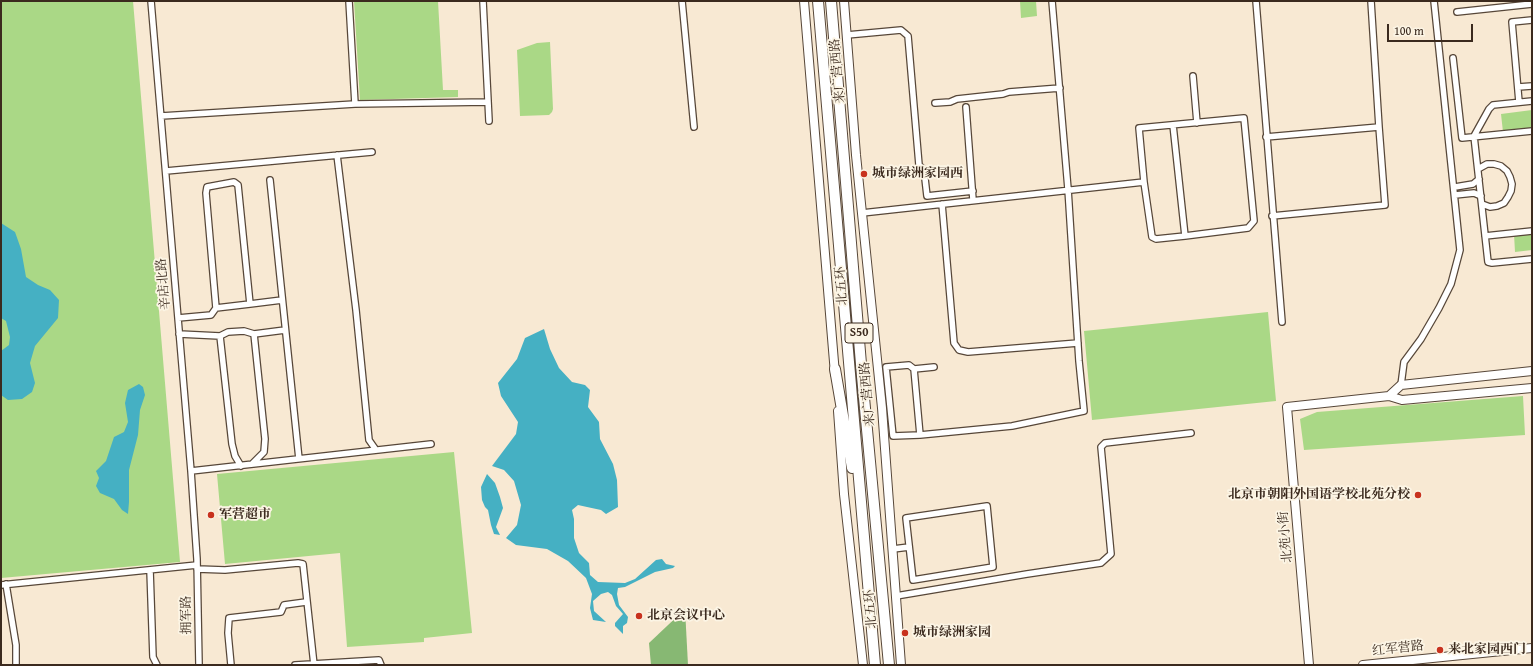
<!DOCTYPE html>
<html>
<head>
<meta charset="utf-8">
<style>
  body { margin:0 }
  #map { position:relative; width:1533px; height:666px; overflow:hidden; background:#f8e9d3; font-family:"Gentium Book Plus",serif }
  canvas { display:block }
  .frame { position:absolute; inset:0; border:2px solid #3b2a1e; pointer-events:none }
  .scale { position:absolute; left:1387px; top:24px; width:86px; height:18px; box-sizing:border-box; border:2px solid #3b2a1e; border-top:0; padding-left:5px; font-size:12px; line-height:14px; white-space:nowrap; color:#3b2a1e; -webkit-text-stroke:3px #fcf5e5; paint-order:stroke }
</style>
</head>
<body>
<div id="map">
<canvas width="1533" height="666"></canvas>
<div class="frame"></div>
<div class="scale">100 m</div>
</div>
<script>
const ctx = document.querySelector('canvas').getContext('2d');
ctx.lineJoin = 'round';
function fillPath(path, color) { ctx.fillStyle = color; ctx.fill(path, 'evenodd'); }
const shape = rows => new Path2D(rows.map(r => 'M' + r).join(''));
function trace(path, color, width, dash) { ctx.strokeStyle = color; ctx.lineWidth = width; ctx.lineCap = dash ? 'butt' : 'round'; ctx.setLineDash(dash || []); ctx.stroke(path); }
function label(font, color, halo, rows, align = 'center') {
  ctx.font = font + ' "Gentium Book Plus","Noto Serif SC",serif'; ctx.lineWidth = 3.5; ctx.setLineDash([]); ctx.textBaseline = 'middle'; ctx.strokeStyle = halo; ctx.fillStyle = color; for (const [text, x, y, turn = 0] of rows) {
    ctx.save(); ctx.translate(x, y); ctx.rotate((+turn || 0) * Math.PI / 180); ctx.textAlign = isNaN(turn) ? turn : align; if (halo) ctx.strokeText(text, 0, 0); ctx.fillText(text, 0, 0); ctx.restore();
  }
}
const green = shape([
  [1,1,133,1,180,562,1,578],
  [354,1,438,1,443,90,458,90,458,97,360,100],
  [1020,1,1036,1,1037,16,1021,18],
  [550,42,553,109,552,112,549,115,520,116,517,50,537,43],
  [1532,110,1532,129,1503,132,1501,114],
  [1532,232,1532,250,1515,252,1514,234],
  [1268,312,1276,401,1092,420,1084,331],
  [1523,396,1525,435,1304,450,1300,419,1317,412],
  [454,452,472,633,424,638,424,642,347,647,340,553,225,564,217,474]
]);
const forest = shape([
  [685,609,688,665,651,665,649,643]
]);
const water = shape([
  [1,223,15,232,21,249,26,277,38,285,50,290,59,300,58,318,35,346,30,363,35,383,32,392,22,399,8,400,1,395,1,351,9,345,10,337,6,321,1,318],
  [544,329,550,349,559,368,572,382,585,385,590,390,588,407,599,422,600,439,613,464,617,480,618,507,606,514,601,510,587,507,578,505,572,510,574,519,574,538,579,553,589,563,590,575,598,582,625,583,635,579,656,560,662,559,666,564,675,566,673,568,655,572,625,587,618,588,617,594,619,605,628,617,627,623,623,626,623,634,615,626,615,623,623,614,616,606,612,595,608,592,601,594,593,601,594,611,606,622,593,620,590,608,592,594,586,578,568,561,547,549,516,545,506,538,517,525,521,505,514,481,504,470,492,466,516,434,518,422,501,396,498,383,517,359,525,338],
  [139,384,143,387,145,395,140,410,138,435,129,470,129,502,128,514,122,510,114,499,100,493,96,486,99,478,96,471,106,461,114,437,124,432,128,422,125,403,128,390],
  [487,474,495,483,500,497,503,508,496,527,500,535,494,534,491,525,488,510,485,507,482,500,481,487]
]);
const street = shape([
  [151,1,191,471,197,559,199,665],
  [349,1,355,104],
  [483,1,489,121],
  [682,1,694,127],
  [1256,1,1282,322],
  [1371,1,1379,127],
  [1457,12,1532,4],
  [847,35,901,30,908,36,919,165,924,170,927,196,973,191],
  [1453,58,1462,138,1532,131],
  [1193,76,1197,123],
  [1518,87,1532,86],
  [1532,101,1493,105,1489,109,1474,136,1488,262,1492,263,1532,259],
  [1519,102,1512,22,1532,20],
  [935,103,950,102,957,99,1003,94,1009,92,1060,88],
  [966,107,973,200],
  [161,116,355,104,488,102],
  [1266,137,1379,127,1385,205,1272,216],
  [337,155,356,310,369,440,376,450],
  [1478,169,1487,164,1494,164,1501,166,1507,171,1510,177,1512,184,1511,191,1508,197,1504,203,1497,206,1490,207,1482,204],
  [166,171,372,152],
  [270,180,299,459],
  [1144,182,1152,237,1156,239,1185,236,1173,125],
  [1455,187,1473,184,1479,179],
  [1455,195,1474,193,1481,196],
  [942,204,954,343,959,350,968,352,1078,343],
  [862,213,1144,182,1139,128,1244,118,1254,221,1248,228,1185,236],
  [1485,236,1532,231],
  [250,304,282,300],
  [178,318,211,315,216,308,206,193,207,187,234,182,238,185,250,304,216,308],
  [179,334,220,336,228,332,244,331,254,334,285,330],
  [220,336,232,444,235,456,241,466],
  [934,367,914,369,920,435,1012,426,1084,411,1079,361,1068,189,1052,1],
  [914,369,909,365,886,367,893,436,920,435],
  [1401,385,1404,362,1421,339,1439,308,1451,284,1460,250,1434,1],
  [252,464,264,452,265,439,254,334],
  [191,471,431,444],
  [987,506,993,567,913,580,906,518,987,506],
  [893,549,909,547],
  [197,569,225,570,298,563,303,564,314,665],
  [150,570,153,657,157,665],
  [6,584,16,645,16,665],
  [1,585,197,565],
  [896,596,1027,574,1101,563,1111,554,1101,447,1105,443,1191,433],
  [231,665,228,633,229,618,281,612,284,605,306,602],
  [295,665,379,660,381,665]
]);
const secondary = shape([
  [804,1,835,374],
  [844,1,856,155,882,408,901,665],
  [1389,396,1401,385,1532,371],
  [838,411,844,494,863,665],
  [1309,665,1287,407,1389,396,1402,400,1532,388],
  [1363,665,1532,648]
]);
const highway = shape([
  [818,1,875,665],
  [831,1,862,376,889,665],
  [835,369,852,468]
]);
const markers = [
  [864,174,4,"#c8321e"],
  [1418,495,4,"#c8321e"],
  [211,515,4,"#c8321e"],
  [639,616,4,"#c8321e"],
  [905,633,4,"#c8321e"],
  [1440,650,4,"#c8321e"]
];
const shields = [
  [859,333,28]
];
const shieldNames = [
  ["S50",859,333]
];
const streetNames = [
  ["来广营西路",838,71,-95],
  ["辛店北路",164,284,-95],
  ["北五环",842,286,-94],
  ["来广营西路",868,394,-95],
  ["北苑小街",1286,537,-95],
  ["北五环",871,609,-95],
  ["拥军路",187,615,-91],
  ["红军营路",1398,649,-6]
];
const poiNames = [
  ["城市绿洲家园西",872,174],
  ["北京市朝阳外国语学校北苑分校",1410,495,"right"],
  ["军营超市",219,515],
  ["北京会议中心",647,616],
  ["城市绿洲家园",913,633],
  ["来北家园西门",1448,650]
];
fillPath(green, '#aad886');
fillPath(forest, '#87b873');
fillPath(water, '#45b0c3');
trace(street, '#574739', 8);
trace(secondary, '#574739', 10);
trace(highway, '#574739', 12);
trace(street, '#fff', 5.5);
trace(secondary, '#fff', 8);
trace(highway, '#fff', 10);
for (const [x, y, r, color] of markers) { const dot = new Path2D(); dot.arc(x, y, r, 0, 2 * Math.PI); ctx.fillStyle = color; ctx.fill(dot); trace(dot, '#fcf5e5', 1.5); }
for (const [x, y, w] of shields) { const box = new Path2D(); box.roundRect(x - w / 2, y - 10, w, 20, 3); ctx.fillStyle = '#fcf5e5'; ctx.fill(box); trace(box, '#3b2a1e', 1); }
label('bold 12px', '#3b2a1e', null, shieldNames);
label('13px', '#3b2a1e', '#fcf5e5', streetNames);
label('bold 13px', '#3b2a1e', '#fcf5e5', poiNames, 'left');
</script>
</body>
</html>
